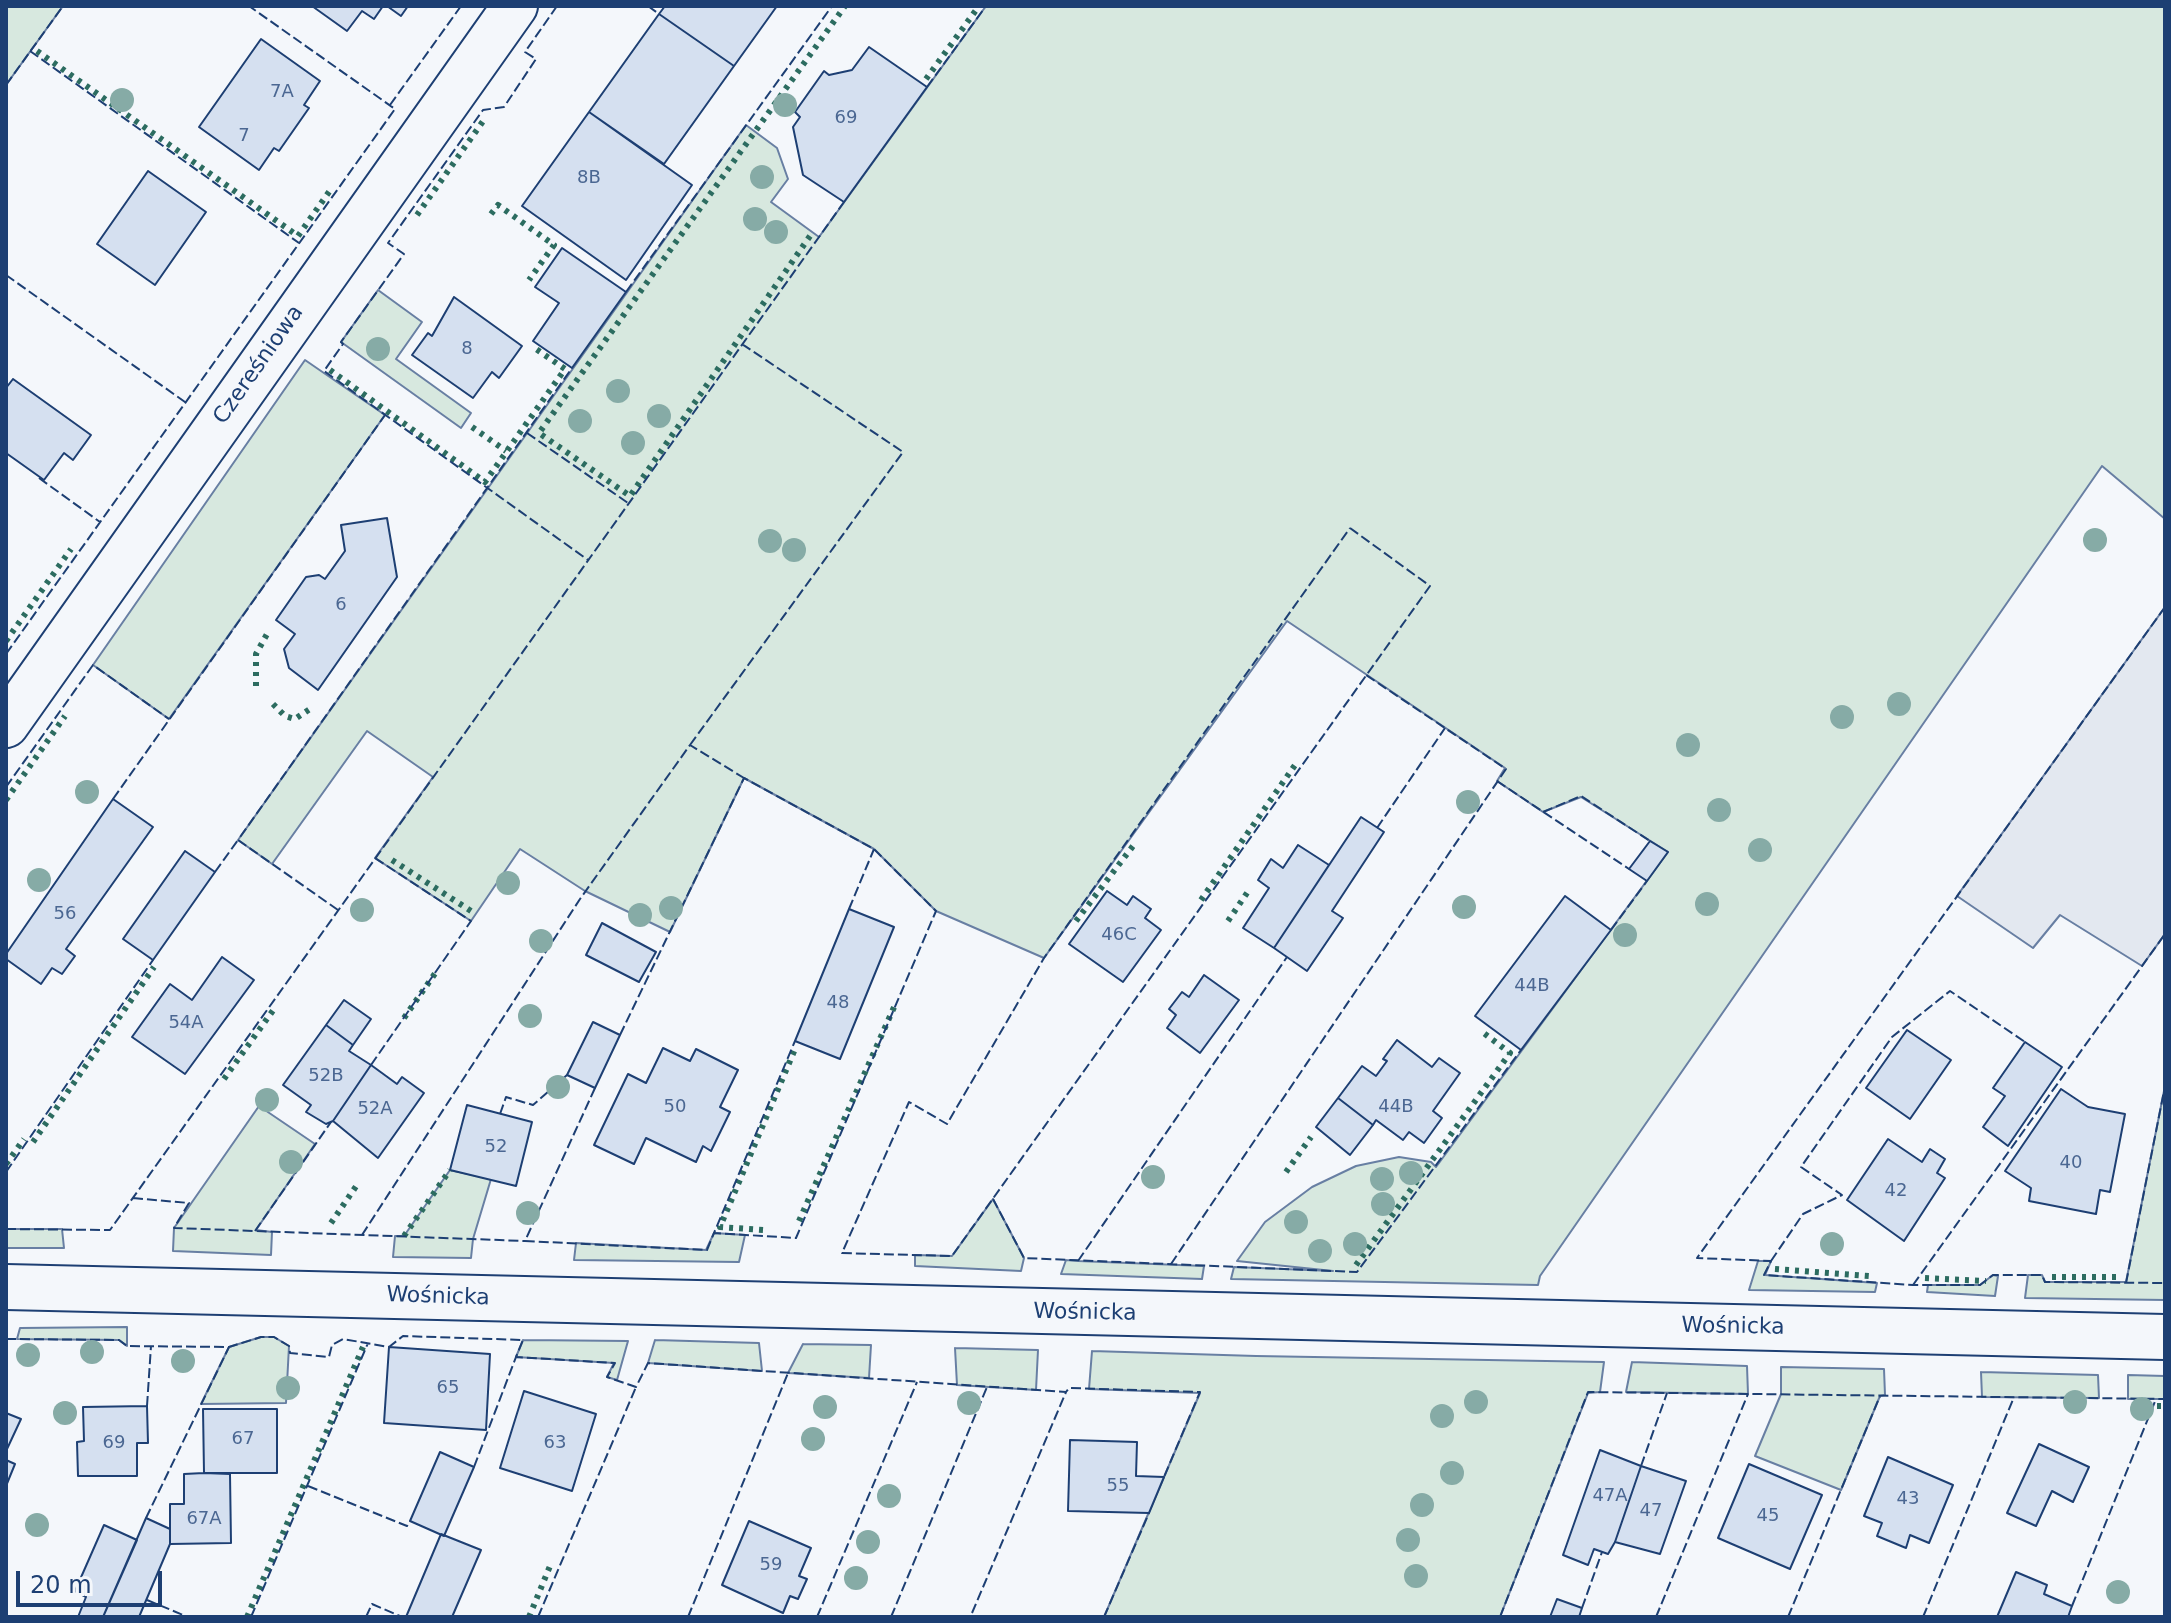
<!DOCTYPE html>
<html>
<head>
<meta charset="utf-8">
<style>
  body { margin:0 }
  #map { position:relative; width:2171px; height:1623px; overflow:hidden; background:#f4f7fb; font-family:"DejaVu Sans",sans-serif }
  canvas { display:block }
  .frame { position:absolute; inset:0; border:8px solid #1d3f73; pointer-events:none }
  .scale { position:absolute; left:16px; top:1571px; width:146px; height:36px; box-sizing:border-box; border:4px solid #1d3f73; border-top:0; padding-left:10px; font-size:24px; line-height:28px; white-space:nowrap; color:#1d3f73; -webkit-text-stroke:6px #f4f7fb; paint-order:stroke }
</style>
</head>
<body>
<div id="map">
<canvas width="2171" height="1623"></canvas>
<div class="frame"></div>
<div class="scale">20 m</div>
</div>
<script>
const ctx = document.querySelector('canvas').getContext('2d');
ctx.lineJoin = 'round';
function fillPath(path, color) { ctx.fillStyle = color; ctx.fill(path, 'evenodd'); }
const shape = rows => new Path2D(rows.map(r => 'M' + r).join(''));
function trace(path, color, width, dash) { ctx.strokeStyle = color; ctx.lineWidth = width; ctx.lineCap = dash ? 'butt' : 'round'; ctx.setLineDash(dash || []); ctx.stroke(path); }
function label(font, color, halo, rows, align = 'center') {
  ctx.font = font + ' "DejaVu Sans",sans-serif'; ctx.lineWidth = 6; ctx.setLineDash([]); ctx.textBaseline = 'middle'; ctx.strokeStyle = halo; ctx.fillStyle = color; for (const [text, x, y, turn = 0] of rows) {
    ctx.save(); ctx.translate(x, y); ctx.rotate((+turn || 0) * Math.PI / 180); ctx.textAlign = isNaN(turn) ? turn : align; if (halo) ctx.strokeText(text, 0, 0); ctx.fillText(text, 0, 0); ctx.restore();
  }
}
const green = shape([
  [6,6,63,6,6,85,6,6],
  [986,6,2165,6,2165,519,2102,466,1540,1276,1538,1285,1231,1279,1234,1267,1333,1271,1237,1261,1265,1222,1312,1187,1356,1166,1399,1157,1431,1162,1436,1167,1668,852,1581,797,1543,812,1497,781,1505,768,1287,621,1044,958,936,911,874,849,744,778,670,932,585,891,520,849,471,921,375,858,433,777,367,731,272,864,238,840,746,125,777,148,788,179,771,202,819,237,986,6],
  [378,290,422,322,396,359,471,413,461,428,341,342,378,290],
  [305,360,385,415,169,719,93,665,305,360],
  [2165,1086,2165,1300,2025,1298,2028,1275,2042,1275,2045,1282,2126,1282,2165,1086],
  [259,1106,315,1144,256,1230,272,1232,271,1255,173,1251,174,1228,259,1106],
  [450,1170,491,1179,473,1239,471,1258,393,1257,395,1236,404,1236,450,1170],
  [993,1199,1024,1258,1021,1271,915,1266,915,1255,952,1256,993,1199],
  [6,1229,62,1229,64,1248,6,1248,6,1229],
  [714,1233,745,1235,739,1262,574,1260,576,1243,706,1250,714,1233],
  [1066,1260,1078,1261,1204,1266,1202,1279,1061,1274,1066,1260],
  [1758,1261,1771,1261,1765,1275,1877,1283,1875,1292,1749,1290,1758,1261],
  [1993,1275,1998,1276,1995,1296,1927,1292,1928,1285,1980,1285,1993,1275],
  [127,1327,127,1346,119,1340,17,1339,20,1328,127,1327],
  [261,1337,274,1337,289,1346,286,1403,201,1404,229,1347,261,1337],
  [523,1340,628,1341,617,1380,607,1377,614,1363,516,1357,523,1340],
  [655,1340,759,1343,762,1371,648,1363,655,1340],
  [803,1344,871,1345,869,1378,788,1373,803,1344],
  [955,1348,1038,1350,1036,1390,957,1385,955,1348],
  [1092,1351,1256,1356,1604,1362,1600,1392,1588,1393,1500,1617,1104,1617,1200,1393,1089,1389,1092,1351],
  [1632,1362,1747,1366,1748,1394,1626,1392,1632,1362],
  [1781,1367,1884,1369,1885,1395,1880,1396,1841,1490,1755,1456,1781,1394,1781,1367],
  [1981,1372,2098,1375,2099,1398,1982,1397,1981,1372],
  [2128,1375,2165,1376,2165,1399,2128,1399,2128,1375]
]);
const parking = shape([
  [2165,607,2165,934,2142,966,2060,915,2033,948,1957,896,2165,607]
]);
const building = shape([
  [312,6,383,6,374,19,362,11,347,31,312,6],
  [387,6,408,6,401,16,387,6],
  [665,6,777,6,734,66,659,14,665,6],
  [659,14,734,66,664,164,589,112,659,14],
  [261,39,320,81,304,105,309,108,279,151,274,148,259,170,199,127,261,39],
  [869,47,927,87,844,202,803,175,793,127,800,117,795,112,824,71,829,75,852,70,869,47],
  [589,112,692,185,626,280,522,206,589,112],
  [148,171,206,212,155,285,97,244,148,171],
  [562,248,626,292,572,368,533,341,559,303,535,287,562,248],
  [454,297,522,346,499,378,492,372,473,398,412,355,428,333,432,336,454,297],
  [13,379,91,435,73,460,64,453,44,480,6,453,6,388,13,379],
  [387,518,397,577,318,690,289,668,284,649,295,634,276,620,306,577,319,575,325,579,345,551,341,525,387,518],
  [113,799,153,827,66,949,75,956,62,974,52,968,41,984,6,959,6,954,113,799],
  [1361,817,1384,832,1332,911,1343,918,1307,971,1274,948,1361,817],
  [1650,841,1668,852,1647,881,1629,869,1650,841],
  [1298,845,1329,865,1274,948,1243,928,1269,888,1258,880,1271,859,1283,868,1298,845],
  [185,851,215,872,153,960,123,939,185,851],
  [1107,891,1127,905,1133,896,1151,909,1145,918,1161,930,1123,982,1069,944,1107,891],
  [1565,896,1611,930,1521,1050,1475,1016,1565,896],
  [849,909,894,927,840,1059,795,1041,849,909],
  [602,923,656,952,639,982,586,955,602,923],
  [222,957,254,980,185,1074,132,1037,170,984,192,1000,222,957],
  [1204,975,1239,1000,1200,1053,1167,1028,1176,1015,1169,1009,1182,992,1189,997,1204,975],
  [344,1000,371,1019,353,1045,326,1025,344,1000],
  [593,1022,620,1035,595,1088,567,1075,593,1022],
  [326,1025,353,1045,349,1051,371,1065,333,1121,326,1124,306,1112,311,1105,283,1085,326,1025],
  [1907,1030,1951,1060,1910,1119,1866,1088,1907,1030],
  [1397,1040,1432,1067,1439,1058,1460,1073,1433,1111,1442,1118,1424,1143,1409,1132,1403,1140,1376,1120,1373,1125,1338,1098,1362,1066,1376,1076,1387,1061,1383,1059,1397,1040],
  [2025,1042,2062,1067,2008,1146,1983,1127,2005,1096,1993,1088,2025,1042],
  [663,1048,690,1061,696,1049,738,1070,720,1107,730,1112,711,1151,703,1146,696,1162,646,1138,634,1164,594,1145,628,1074,646,1083,663,1048],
  [371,1065,397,1084,402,1077,424,1093,378,1158,333,1121,371,1065],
  [2061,1089,2088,1107,2125,1114,2110,1192,2100,1190,2096,1214,2029,1201,2031,1188,2005,1171,2061,1089],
  [1338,1098,1373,1125,1350,1155,1316,1127,1338,1098],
  [467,1105,532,1122,516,1186,450,1170,467,1105],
  [1888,1139,1922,1162,1930,1149,1945,1159,1937,1173,1945,1178,1904,1241,1847,1200,1888,1139],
  [389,1347,490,1354,486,1430,384,1423,389,1347],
  [524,1391,596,1414,572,1491,500,1468,524,1391],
  [147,1406,148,1443,137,1443,137,1476,78,1476,77,1442,84,1441,83,1407,147,1406],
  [203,1409,277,1409,277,1473,204,1473,203,1409],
  [6,1413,21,1419,7,1449,6,1448,6,1413],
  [1070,1440,1137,1442,1136,1476,1164,1477,1149,1513,1068,1511,1070,1440],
  [2039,1444,2089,1467,2073,1502,2052,1491,2036,1526,2007,1513,2039,1444],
  [1600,1450,1641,1466,1615,1542,1608,1554,1594,1549,1588,1565,1563,1555,1600,1450],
  [440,1452,474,1467,444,1536,410,1521,440,1452],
  [1888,1457,1953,1485,1929,1543,1910,1535,1906,1548,1877,1536,1882,1523,1864,1516,1888,1457],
  [6,1460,15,1464,6,1486,6,1460],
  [1749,1464,1822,1495,1790,1569,1718,1538,1749,1464],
  [1641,1466,1686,1481,1660,1554,1615,1542,1641,1466],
  [204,1473,230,1474,231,1543,170,1544,170,1504,184,1504,184,1474,204,1473],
  [146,1518,170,1529,170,1544,139,1617,103,1617,146,1518],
  [749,1521,811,1548,799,1576,807,1579,798,1599,790,1596,783,1613,722,1585,749,1521],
  [104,1525,137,1540,103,1617,78,1617,86,1597,75,1591,104,1525],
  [441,1534,481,1550,452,1617,406,1617,441,1534],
  [2016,1572,2047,1585,2044,1594,2072,1606,2068,1617,1997,1617,2016,1572],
  [1557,1599,1582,1608,1579,1617,1550,1617,1557,1599]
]);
const minor = shape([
  [6,725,515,6]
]);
const tertiary = shape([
  [6,1287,2165,1337]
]);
const hedge = shape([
  [37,51,298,236,331,189],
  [926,79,979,6],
  [491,214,498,205,554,245,529,280],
  [417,215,486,117],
  [810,236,630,496,539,433,845,6],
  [330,370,485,482,565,369,536,349],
  [472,427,506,451],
  [6,641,71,549],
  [256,686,256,654,267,634],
  [273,704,285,716,295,719,313,707],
  [6,800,65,716],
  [392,860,471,911],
  [1201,900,1295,765],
  [1076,921,1136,842],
  [1228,921,1249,890],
  [404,1018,436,972],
  [224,1079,274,1009],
  [33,1142,154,967],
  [6,1164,24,1139],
  [1286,1172,1311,1137],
  [799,1221,895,1005],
  [331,1223,359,1182],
  [763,1230,720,1227,795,1049],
  [404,1236,450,1170],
  [1356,1265,1510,1053,1481,1031],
  [1775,1269,1869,1276],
  [2052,1277,2121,1277],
  [1925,1278,1986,1281],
  [2157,1406,2165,1406],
  [247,1617,363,1347],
  [529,1617,550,1566]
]);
const fence = shape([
  [557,6,525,52,536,59,504,107,483,110,388,243,404,254,341,342,343,344,324,371,588,560],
  [648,6,659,14],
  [30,51,299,243],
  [6,85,63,6],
  [927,87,986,6],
  [390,105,461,6],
  [6,275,185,402],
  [626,292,832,6],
  [527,433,628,503],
  [39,478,100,522],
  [1350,528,1430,586,952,1256,842,1253,909,1102,947,1124,1044,958,1350,528],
  [2165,607,1697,1258,1771,1261,1764,1275,1913,1285,1980,1285,1993,1275,2042,1275,2045,1282,2165,1283],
  [6,654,395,109,249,6],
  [690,745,903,452,742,344],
  [1497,781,1629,869],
  [6,787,93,665,169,719],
  [113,799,385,415],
  [1543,812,1581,796,1650,841],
  [1377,828,1445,728],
  [215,872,238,840],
  [849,909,874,849],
  [338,910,238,840,572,368],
  [1611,930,1647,881],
  [620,1035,744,778,874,849,936,911,796,1238,714,1233,795,1041],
  [371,1065,471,921,375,858],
  [595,1088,525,1241,707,1250,714,1233],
  [500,1114,506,1097,533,1105,567,1075],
  [6,1172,153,960],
  [133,1198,189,1203,174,1228,525,1241],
  [993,1199,1024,1258,1357,1272,1521,1050],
  [6,1229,110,1230,844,202],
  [255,1231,331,1122],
  [362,1235,580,899,690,745,744,778],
  [1078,1261,1287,957],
  [1771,1261,1803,1214,1842,1195,1801,1167,1892,1037,1950,991,2025,1042],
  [1171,1264,1506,769,1366,675],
  [2126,1283,2165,1086],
  [1913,1285,2165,934],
  [6,1339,119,1340,127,1346,229,1347,261,1337,274,1337,289,1346,290,1353,329,1357,332,1345,343,1339,389,1347,403,1336,523,1340,516,1357,615,1363,607,1377,636,1387,648,1363,1066,1392,1069,1388,1200,1392,1164,1477],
  [147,1406,151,1346],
  [1641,1466,1667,1393],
  [474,1467,516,1357],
  [308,1486,407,1526,410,1521],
  [146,1518,229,1347],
  [147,1600,188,1617],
  [2072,1606,2156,1399],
  [1582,1608,1602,1552],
  [972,1613,1066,1392],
  [251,1617,368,1343],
  [366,1617,372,1604,402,1617],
  [538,1617,636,1387],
  [688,1617,788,1373],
  [817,1617,917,1382],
  [891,1617,987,1387],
  [1104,1617,1149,1513],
  [1500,1617,1588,1392,2165,1399],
  [1656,1617,1748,1394],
  [1788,1617,1880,1396],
  [1923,1617,2014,1397]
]);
const trees = [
  [122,100],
  [785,105],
  [762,177],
  [755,219],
  [776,232],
  [378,349],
  [618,391],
  [659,416],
  [580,421],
  [633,443],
  [2095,540],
  [770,541],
  [794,550],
  [1899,704],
  [1842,717],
  [1688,745],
  [87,792],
  [1468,802],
  [1719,810],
  [1760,850],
  [39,880],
  [508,883],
  [1707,904],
  [1464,907],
  [671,908],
  [362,910],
  [640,915],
  [1625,935],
  [541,941],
  [530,1016],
  [558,1087],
  [267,1100],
  [291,1162],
  [1411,1173],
  [1153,1177],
  [1382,1179],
  [1383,1204],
  [528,1213],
  [1296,1222],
  [1355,1244],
  [1832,1244],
  [1320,1251],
  [92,1352],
  [28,1355],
  [183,1361],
  [288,1388],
  [1476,1402],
  [2075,1402],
  [969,1403],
  [825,1407],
  [2142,1409],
  [65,1413],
  [1442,1416],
  [813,1439],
  [1452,1473],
  [889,1496],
  [1422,1505],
  [37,1525],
  [1408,1540],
  [868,1542],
  [1416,1576],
  [856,1578],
  [2118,1592]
];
const numberNames = [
  ["7A",282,92],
  ["69",846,118],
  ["7",244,136],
  ["8B",589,178],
  ["8",467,349],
  ["6",341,605],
  ["56",65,914],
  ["46C",1119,935],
  ["44B",1532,986],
  ["48",838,1003],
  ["54A",186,1023],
  ["52B",326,1076],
  ["50",675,1107],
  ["44B",1396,1107],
  ["52A",375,1109],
  ["52",496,1147],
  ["40",2071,1163],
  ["42",1896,1191],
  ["65",448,1388],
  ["67",243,1439],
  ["69",114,1443],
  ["63",555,1443],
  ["55",1118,1486],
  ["47A",1610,1496],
  ["43",1908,1499],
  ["47",1651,1511],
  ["45",1768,1516],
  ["67A",204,1519],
  ["59",771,1565]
];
const streetNames = [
  ["Czereśniowa",259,365,-55],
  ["Wośnicka",438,1297,2],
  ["Wośnicka",1085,1313,1],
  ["Wośnicka",1733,1327,1]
];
fillPath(green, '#d7e8df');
trace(green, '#687fa3', 2);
fillPath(parking, '#e3e8f0');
trace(parking, '#687fa3', 2);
fillPath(building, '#d5e0f0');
trace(building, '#1d3f73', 2);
trace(minor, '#1d3f73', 48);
trace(tertiary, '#1d3f73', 48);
trace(minor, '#f4f7fb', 44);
trace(tertiary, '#f4f7fb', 44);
trace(hedge, '#2c6c60', 6, [4, 6]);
trace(fence, '#1d3f73', 2, [10, 4]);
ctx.fillStyle = '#86aba6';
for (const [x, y] of trees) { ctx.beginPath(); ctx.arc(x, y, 12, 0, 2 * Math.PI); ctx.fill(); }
label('18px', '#4b6792', null, numberNames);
label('22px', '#1d3f73', '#f4f7fb', streetNames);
</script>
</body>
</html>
